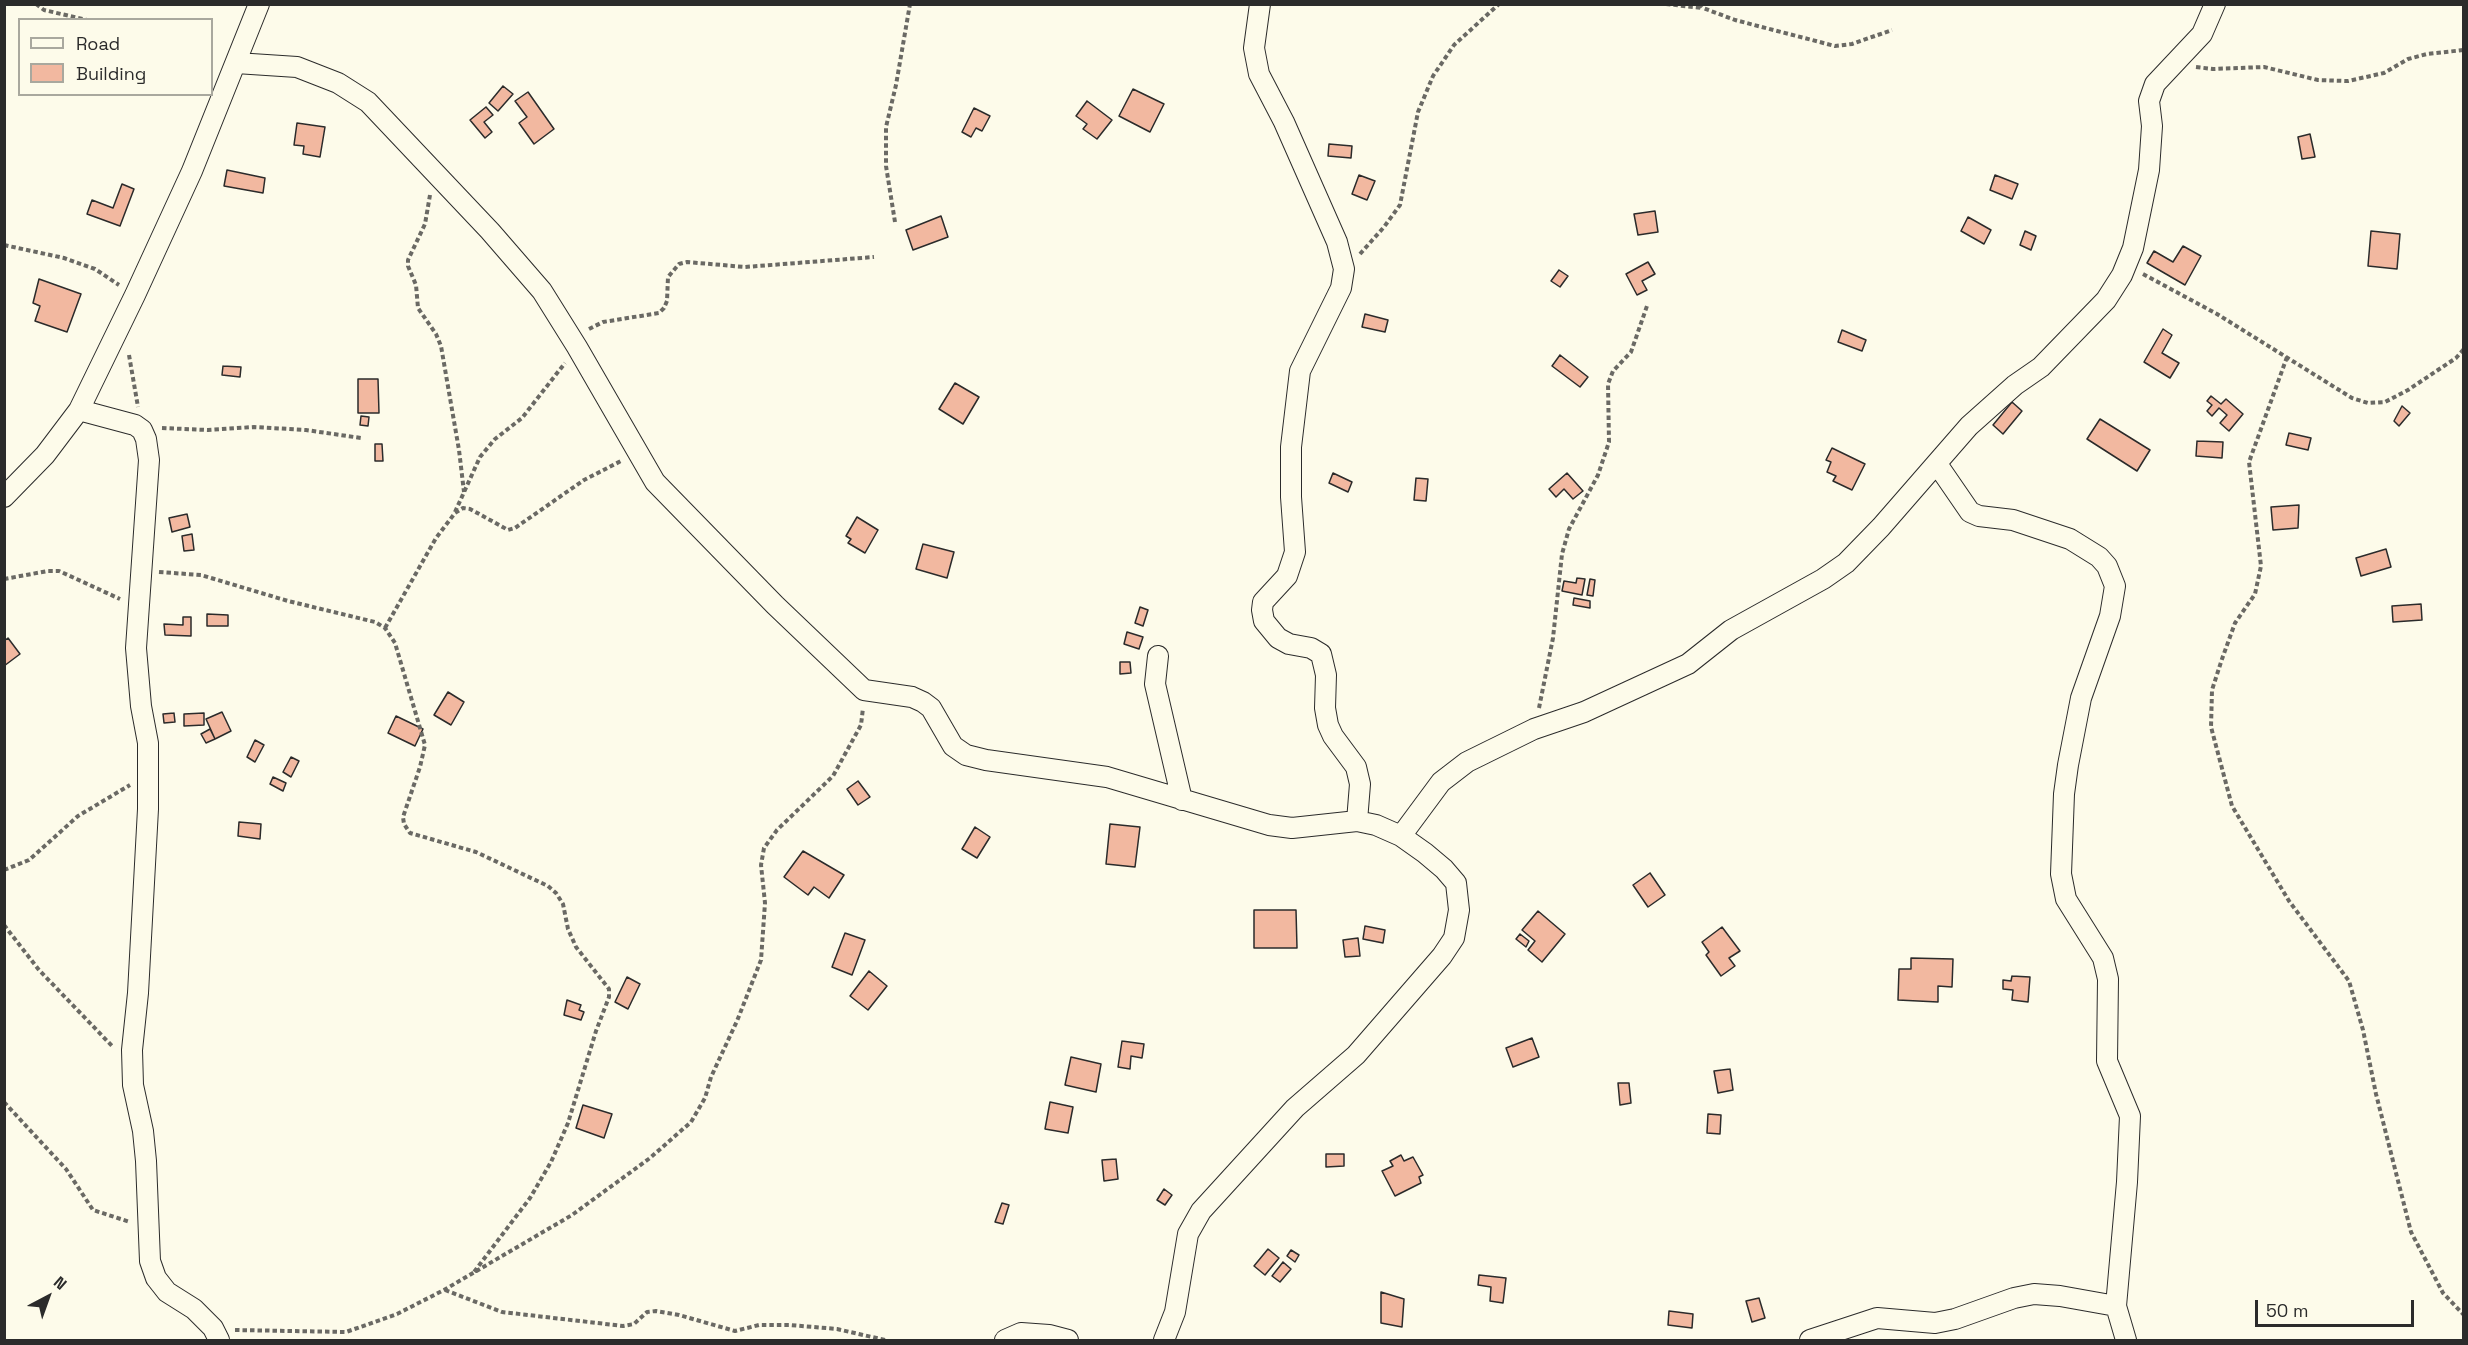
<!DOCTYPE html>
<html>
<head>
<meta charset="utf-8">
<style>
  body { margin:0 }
  #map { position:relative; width:2468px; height:1345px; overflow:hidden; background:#fdfbea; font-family:"Space Grotesk",sans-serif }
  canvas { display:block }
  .frame { position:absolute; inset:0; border:6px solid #2b2b2b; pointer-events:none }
  .legend { position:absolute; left:18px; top:18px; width:195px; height:78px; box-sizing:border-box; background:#fdfbea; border:2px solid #a9a89e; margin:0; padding:8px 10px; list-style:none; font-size:18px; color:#2b2b2b }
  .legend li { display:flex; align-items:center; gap:12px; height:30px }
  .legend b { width:30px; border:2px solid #a9a89e }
  .north { position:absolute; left:18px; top:1267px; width:60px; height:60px; -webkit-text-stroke:4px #fdfbea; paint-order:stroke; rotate:41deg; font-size:16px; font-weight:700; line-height:24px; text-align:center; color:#2b2b2b }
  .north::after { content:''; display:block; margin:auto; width:21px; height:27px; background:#2b2b2b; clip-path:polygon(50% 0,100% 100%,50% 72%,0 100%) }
  .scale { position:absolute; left:2255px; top:1300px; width:159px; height:27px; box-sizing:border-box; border:3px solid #2b2b2b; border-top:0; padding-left:8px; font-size:18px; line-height:21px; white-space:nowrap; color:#2b2b2b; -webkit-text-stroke:4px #fdfbea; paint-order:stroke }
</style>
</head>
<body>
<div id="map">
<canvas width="2468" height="1345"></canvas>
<div class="frame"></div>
<ul class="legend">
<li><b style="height:8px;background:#fdfbea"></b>Road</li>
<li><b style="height:16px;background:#f2b8a0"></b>Building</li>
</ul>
<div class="north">N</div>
<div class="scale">50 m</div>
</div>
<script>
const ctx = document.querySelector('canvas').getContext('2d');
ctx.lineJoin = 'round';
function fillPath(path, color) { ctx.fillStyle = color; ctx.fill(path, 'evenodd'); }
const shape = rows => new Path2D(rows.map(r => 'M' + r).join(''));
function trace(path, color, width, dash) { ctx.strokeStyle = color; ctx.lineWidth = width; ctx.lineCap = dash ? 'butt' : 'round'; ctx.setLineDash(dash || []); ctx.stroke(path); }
const building = shape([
  [503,86,513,94,498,111,489,103,503,86],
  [1133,89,1164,104,1150,132,1119,116,1133,89],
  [528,92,554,129,534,144,519,123,527,117,515,101,528,92],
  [1087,101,1112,120,1097,139,1083,129,1087,124,1076,116,1087,101],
  [486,107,493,115,484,122,492,132,485,138,470,120,486,107],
  [974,108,990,116,982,131,976,128,971,137,962,132,974,108],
  [297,123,325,127,320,157,303,154,304,146,294,145,297,123],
  [2310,134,2315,157,2302,159,2298,137,2310,134],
  [1329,144,1352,146,1351,158,1328,156,1329,144],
  [227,170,265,178,263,193,224,186,227,170],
  [1359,175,1375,181,1367,200,1352,194,1359,175],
  [1995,175,2018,184,2012,199,1990,190,1995,175],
  [122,184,134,189,120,226,87,214,92,200,113,208,122,184],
  [1655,211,1658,232,1638,235,1634,214,1655,211],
  [941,216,948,237,913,250,906,230,941,216],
  [1968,217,1991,230,1984,244,1961,231,1968,217],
  [2025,231,2036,236,2031,250,2020,245,2025,231],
  [2371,231,2400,234,2397,269,2368,266,2371,231],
  [2183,246,2201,256,2185,285,2147,263,2154,251,2173,262,2183,246],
  [1648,262,1655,274,1642,281,1647,290,1637,295,1626,274,1648,262],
  [1559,270,1568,276,1560,287,1551,281,1559,270],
  [39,279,81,294,67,332,35,321,40,306,33,303,39,279],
  [1365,314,1388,320,1385,332,1362,327,1365,314],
  [2163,329,2172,335,2162,353,2179,363,2170,378,2144,362,2163,329],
  [1842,330,1866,340,1862,351,1838,342,1842,330],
  [1560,355,1588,377,1580,387,1552,366,1560,355],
  [223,366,241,367,240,377,222,375,223,366],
  [358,379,378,379,379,413,358,413,358,379],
  [955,383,979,397,963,424,939,409,955,383],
  [2211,396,2221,404,2226,399,2243,414,2229,431,2220,423,2227,415,2219,408,2212,416,2207,411,2212,405,2207,401,2211,396],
  [2012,402,2022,411,2003,434,1993,425,2012,402],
  [2402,406,2410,413,2399,426,2394,421,2402,406],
  [361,416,369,417,368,426,360,425,361,416],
  [2100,419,2150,450,2137,471,2087,439,2100,419],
  [2289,433,2311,438,2308,450,2286,445,2289,433],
  [2197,441,2223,442,2222,458,2196,456,2197,441],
  [375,444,382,444,383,461,375,461,375,444],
  [1832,448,1865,464,1852,490,1833,481,1836,476,1827,472,1831,462,1826,460,1832,448],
  [1333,473,1352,482,1348,492,1329,483,1333,473],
  [1567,473,1583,491,1573,499,1564,489,1556,497,1549,489,1567,473],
  [1416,478,1428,479,1426,501,1414,500,1416,478],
  [2299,505,2298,528,2273,530,2271,507,2299,505],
  [187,514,190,527,172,532,169,518,187,514],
  [857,517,878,530,865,553,848,543,851,539,846,536,857,517],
  [192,534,194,550,184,551,182,536,192,534],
  [923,544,954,552,947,578,916,569,923,544],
  [2386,549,2391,567,2361,576,2356,558,2386,549],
  [1577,578,1585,579,1582,595,1562,591,1564,581,1576,583,1577,578],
  [1590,579,1595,580,1593,596,1587,595,1590,579],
  [1574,598,1590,601,1590,608,1573,605,1574,598],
  [2421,604,2422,620,2393,622,2392,606,2421,604],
  [1140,607,1148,610,1143,626,1135,623,1140,607],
  [207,614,228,615,228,626,207,626,207,614],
  [183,617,191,617,191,636,165,635,164,624,183,625,183,617],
  [1127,632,1143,637,1139,649,1124,644,1127,632],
  [8,638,20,654,4,666,4,641,8,638],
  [1120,662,1130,662,1131,673,1120,674,1120,662],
  [448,692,464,702,451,725,434,715,448,692],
  [222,712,231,731,215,739,206,719,222,712],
  [174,713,175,722,164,723,163,714,174,713],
  [204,713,204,725,184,726,184,714,204,713],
  [396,716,423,729,415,746,388,733,396,716],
  [210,729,215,739,206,743,201,734,210,729],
  [255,740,264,745,255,762,247,757,255,740],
  [291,757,299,761,291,777,283,772,291,757],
  [273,777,286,783,283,791,270,784,273,777],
  [858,781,870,797,858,805,847,789,858,781],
  [239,822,261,824,260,839,238,836,239,822],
  [1110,824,1140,827,1135,867,1106,864,1110,824],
  [975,827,990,837,977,858,962,849,975,827],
  [803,851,844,875,829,898,814,887,808,895,784,877,803,851],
  [1650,873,1665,895,1648,907,1633,885,1650,873],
  [1254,910,1296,910,1297,948,1254,948,1254,910],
  [1538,911,1565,934,1542,962,1528,950,1535,941,1522,930,1538,911],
  [1365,926,1385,930,1383,943,1363,939,1365,926],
  [1722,927,1740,951,1729,958,1735,966,1721,976,1706,955,1709,952,1702,942,1722,927],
  [845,933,865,940,852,975,832,967,845,933],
  [1520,934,1529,941,1526,947,1516,939,1520,934],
  [1358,938,1360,956,1345,957,1343,940,1358,938],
  [1911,958,1953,959,1952,987,1938,986,1938,1002,1898,1000,1899,969,1911,969,1911,958],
  [869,971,887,986,868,1010,850,996,869,971],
  [2012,976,2030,977,2028,1002,2012,1000,2013,990,2003,989,2003,980,2011,981,2012,976],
  [627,977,640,984,628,1009,615,1002,627,977],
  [567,1000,581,1005,579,1010,584,1012,581,1020,564,1015,567,1000],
  [1532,1038,1539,1057,1513,1067,1506,1048,1532,1038],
  [1122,1041,1144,1044,1142,1058,1131,1056,1130,1069,1118,1067,1122,1041],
  [1071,1057,1101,1064,1096,1092,1065,1085,1071,1057],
  [1730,1069,1733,1090,1718,1093,1714,1071,1730,1069],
  [1618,1083,1629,1083,1631,1103,1620,1105,1618,1083],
  [1050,1102,1073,1107,1068,1133,1045,1129,1050,1102],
  [583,1105,612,1114,604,1138,576,1128,583,1105],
  [1708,1114,1721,1115,1720,1134,1707,1133,1708,1114],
  [1326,1154,1344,1154,1344,1166,1326,1167,1326,1154],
  [1401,1155,1404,1161,1413,1157,1423,1175,1419,1177,1421,1183,1395,1196,1382,1171,1393,1166,1390,1161,1401,1155],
  [1116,1159,1118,1179,1104,1181,1102,1160,1116,1159],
  [1164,1189,1172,1195,1165,1205,1157,1200,1164,1189],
  [1002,1203,1009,1205,1003,1224,995,1222,1002,1203],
  [1268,1249,1279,1258,1265,1275,1254,1266,1268,1249],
  [1291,1250,1299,1255,1295,1262,1287,1256,1291,1250],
  [1283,1262,1291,1269,1280,1282,1272,1276,1283,1262],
  [1479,1275,1506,1278,1503,1303,1490,1301,1491,1287,1478,1285,1479,1275],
  [1381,1292,1404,1299,1402,1327,1381,1323,1381,1292],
  [1759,1298,1765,1318,1752,1322,1746,1301,1759,1298],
  [1669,1311,1693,1314,1692,1328,1668,1325,1669,1311]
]);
const path = shape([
  [36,4,44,10,87,20],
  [1666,4,1702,8],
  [1699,4,1703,8,1735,20,1835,46,1852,44,1892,30],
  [2196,67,2213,69,2264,67,2318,80,2348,81,2384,73,2408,59,2427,54,2464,50],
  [430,195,425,224,408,260,408,266,416,285,418,308,436,334,441,346,459,450,464,492],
  [895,222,886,166,886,127,896,85,910,4],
  [4,245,64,258,95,269,119,285],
  [1360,254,1384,227,1400,205,1418,112,1433,76,1454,45,1499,4],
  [2143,274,2217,314,2352,398,2368,403,2385,402,2408,390,2456,358,2464,349],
  [589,329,603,322,659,313,664,308,667,301,668,277,679,264,687,262,745,267,874,257],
  [129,355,138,407],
  [2287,357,2249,462,2261,566,2255,594,2235,623,2222,659,2212,690,2211,727,2232,806,2289,901,2349,981,2363,1030,2376,1094,2411,1232,2443,1293,2464,1315],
  [162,428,208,430,254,427,306,430,361,438],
  [455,512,480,457,495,439,522,418,565,363],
  [159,572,201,575,288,601,375,622,385,628,395,643,425,745,420,767,403,817,404,824,410,833,476,852,548,886,556,893,563,904,568,929,576,947,609,989,609,997,596,1031,568,1123,551,1162,530,1198,474,1272],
  [4,579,48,571,59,571,120,599],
  [385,628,436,538,455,513,463,508,470,509,501,526,508,530,515,528,584,480,623,460],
  [1539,708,1553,638,1562,554,1569,529,1598,475,1609,442,1608,384,1613,371,1631,352,1647,306],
  [4,870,29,860,78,816,130,785],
  [4,925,39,970,113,1047],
  [4,1102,66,1169,93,1210,130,1222],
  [445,1290,502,1312,623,1326,634,1324,647,1312,656,1311,679,1315,735,1331,759,1325,790,1325,837,1329,885,1340],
  [235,1330,346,1332,397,1314,444,1290,572,1215,650,1158,691,1122,705,1098,711,1077,737,1021,761,960,765,903,761,865,764,848,777,830,833,776,861,725,863,708]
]);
const street = shape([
  [1260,4,1254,48,1259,74,1284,122,1337,242,1344,269,1341,288,1300,371,1291,447,1291,497,1295,552,1287,576,1263,602,1262,610,1264,621,1278,638,1289,644,1311,648,1321,654,1326,675,1325,708,1328,725,1333,736,1356,767,1360,784,1357,821],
  [236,63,297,67,338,83,368,102,490,231,542,291,577,347,655,482,775,605,864,690,912,697,923,702,931,708,953,746,966,755,986,760,1107,777,1269,825,1292,828,1357,821,1376,825,1401,836,1425,853,1444,869,1456,883,1459,910,1454,938,1442,956,1356,1055,1295,1108,1201,1211,1188,1234,1175,1312,1164,1340],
  [79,410,135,425,142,430,146,439,149,460,136,648,141,706,148,743,148,809,138,993,132,1050,133,1085,143,1131,146,1161,150,1261,156,1278,167,1292,194,1309,213,1328,219,1340],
  [1937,464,1970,512,1979,516,2013,520,2070,539,2099,557,2107,566,2115,586,2110,616,2081,698,2068,765,2064,794,2061,874,2066,899,2103,958,2108,979,2107,1061,2130,1116,2127,1182,2116,1306,2126,1340],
  [4,497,45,455,79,410,135,295,192,171,259,4],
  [1158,656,1155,684,1182,800],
  [1401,836,1441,782,1467,762,1534,729,1584,712,1688,664,1731,630,1823,579,1846,563,1881,527,1969,426,2015,385,2041,367,2106,300,2122,275,2133,248,2149,170,2152,126,2149,101,2155,84,2202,34,2215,4],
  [1005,1340,1021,1333,1049,1335,1068,1340],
  [1810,1340,1877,1318,1935,1323,1955,1319,2014,1298,2034,1294,2060,1296,2116,1306]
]);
fillPath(building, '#f2b8a0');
trace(building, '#2b2b2b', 1.5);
trace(street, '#2b2b2b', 22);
trace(path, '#6a6964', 4, [4.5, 3]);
trace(street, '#fdfbea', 20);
</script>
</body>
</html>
